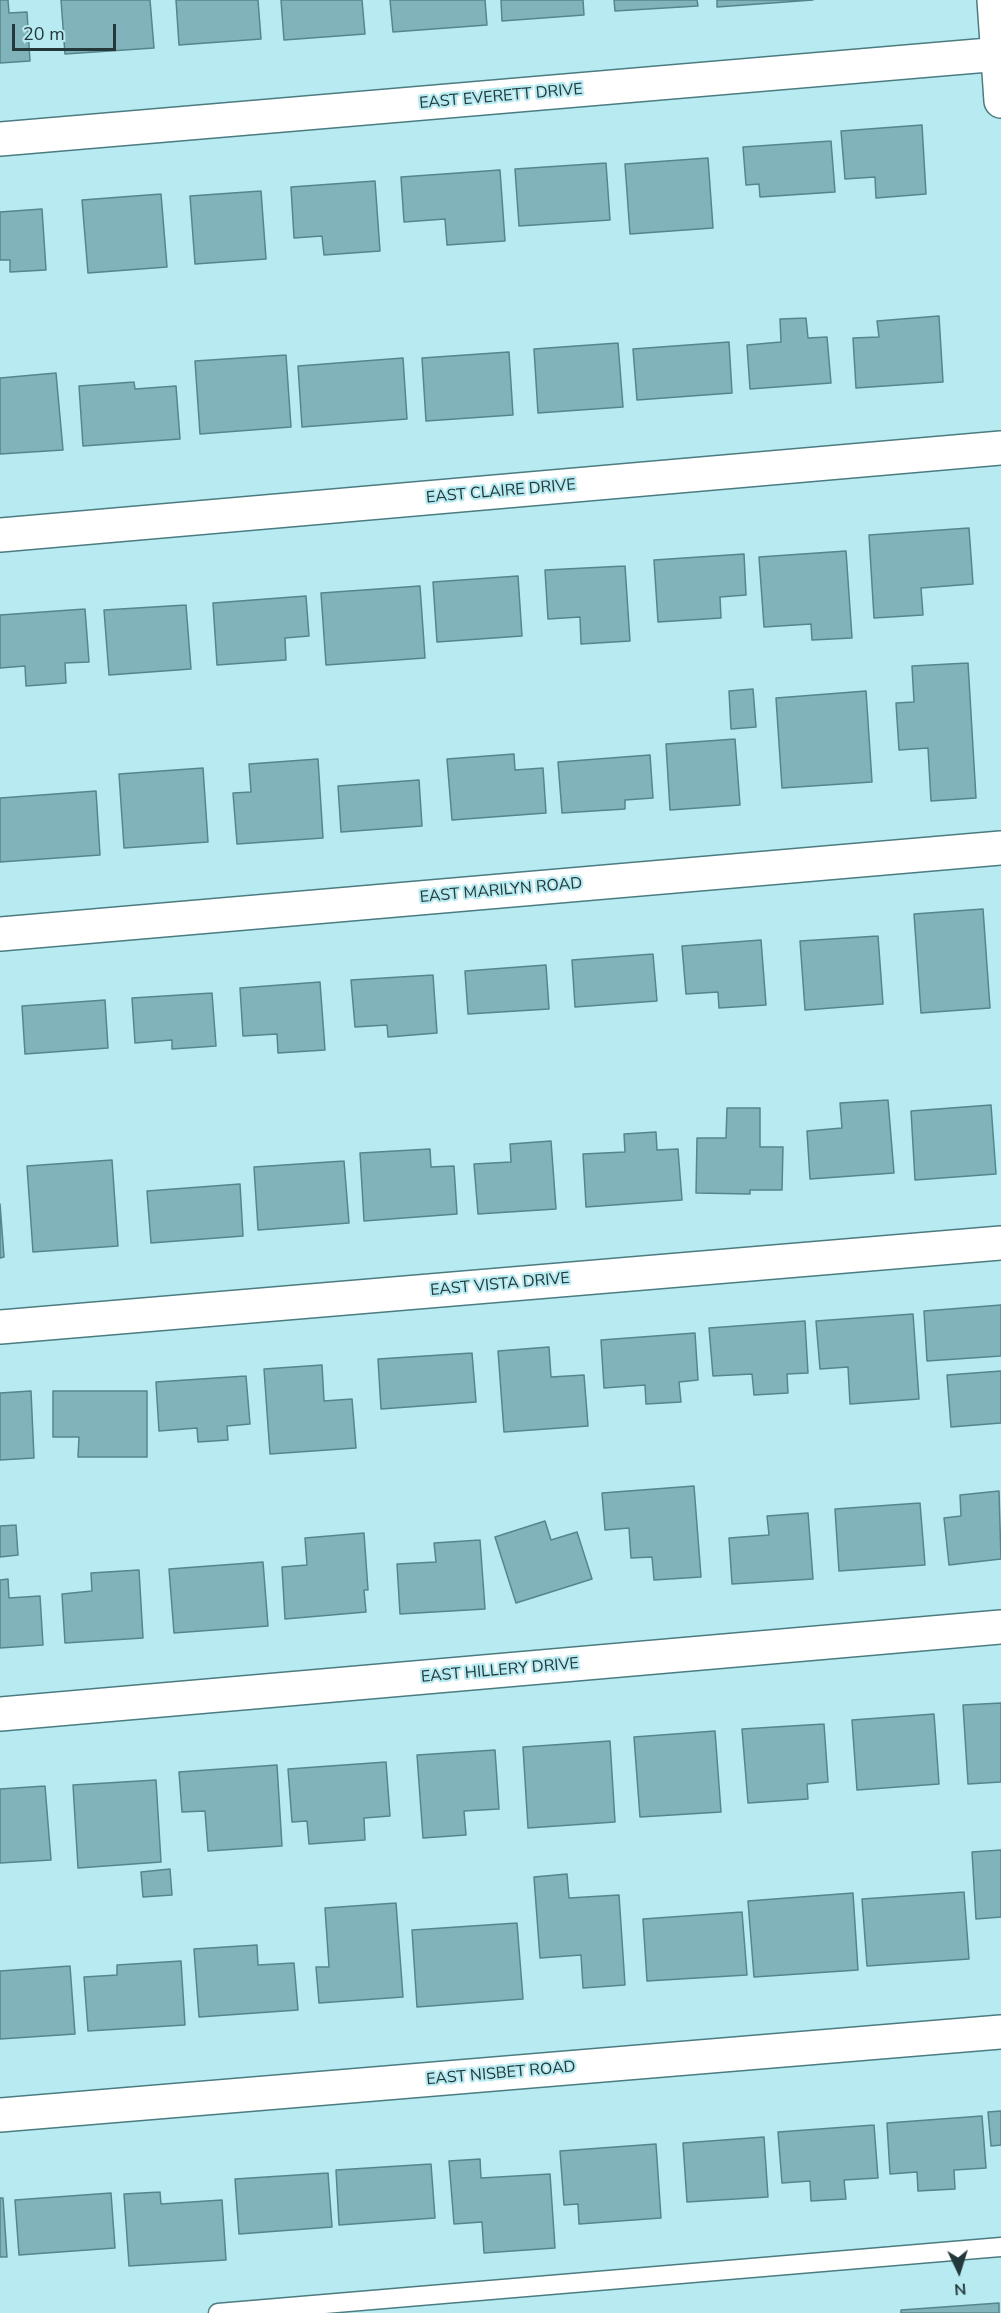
<!DOCTYPE html>
<html>
<head>
<meta charset="utf-8">
<style>
  body { margin:0 }
  #map { position:relative; width:1001px; height:2313px; overflow:hidden; background:#b7ebf1; font-family:"Nunito Sans",sans-serif }
  canvas { display:block }
  .north { position:absolute; left:929px; top:2241px; width:60px; height:60px; -webkit-text-stroke:4px #b7ebf1; paint-order:stroke; rotate:176deg; font-size:16px; font-weight:700; line-height:24px; text-align:center; color:#23383a }
  .north::after { content:''; display:block; margin:auto; width:21px; height:27px; background:#23383a; clip-path:polygon(50% 0,100% 100%,50% 72%,0 100%) }
  .scale { position:absolute; left:12px; top:24px; width:104px; height:27px; box-sizing:border-box; border:3px solid #23383a; border-top:0; padding-left:8px; font-size:18px; line-height:21px; white-space:nowrap; color:#23383a; -webkit-text-stroke:4px #b7ebf1; paint-order:stroke }
</style>
</head>
<body>
<div id="map">
<canvas width="1001" height="2313"></canvas>
<div class="north">N</div>
<div class="scale">20 m</div>
</div>
<script>
const ctx = document.querySelector('canvas').getContext('2d');
ctx.lineJoin = 'round';
function fillPath(path, color) { ctx.fillStyle = color; ctx.fill(path, 'evenodd'); }
const shape = rows => new Path2D(rows.map(r => 'M' + r).join(''));
function trace(path, color, width, dash) { ctx.strokeStyle = color; ctx.lineWidth = width; ctx.lineCap = dash ? 'butt' : 'round'; ctx.setLineDash(dash || []); ctx.stroke(path); }
function label(font, color, halo, rows, align = 'center') {
  ctx.font = font + ' "Nunito Sans",sans-serif'; ctx.lineWidth = 4.5; ctx.setLineDash([]); ctx.textBaseline = 'middle'; ctx.strokeStyle = halo; ctx.fillStyle = color; for (const [text, x, y, turn = 0] of rows) {
    ctx.save(); ctx.translate(x, y); ctx.rotate((+turn || 0) * Math.PI / 180); ctx.textAlign = isNaN(turn) ? turn : align; if (halo) ctx.strokeText(text, 0, 0); ctx.fillText(text, 0, 0); ctx.restore();
  }
}
const building = shape([
  [0,0,8,0,9,13,27,12,30,61,0,63,0,0],
  [61,0,150,0,154,48,65,54,61,0],
  [176,0,258,0,261,39,179,45,176,0],
  [281,0,362,0,365,34,284,40,281,0],
  [390,0,485,0,487,25,393,32,390,0],
  [501,0,583,0,584,15,502,21,501,0],
  [614,0,697,0,698,6,615,11,614,0],
  [717,0,813,0,717,7,717,0],
  [922,125,926,194,876,198,875,177,845,179,841,131,922,125],
  [831,141,835,192,760,197,759,184,746,185,743,147,831,141],
  [708,158,713,228,630,234,625,164,708,158],
  [606,163,610,220,519,226,515,169,606,163],
  [500,170,505,241,447,245,445,219,404,222,401,177,500,170],
  [375,181,380,251,324,255,322,236,294,238,291,187,375,181],
  [261,191,266,259,195,264,190,196,261,191],
  [161,194,167,267,88,273,82,200,161,194],
  [42,209,46,270,10,272,10,260,0,260,0,212,42,209],
  [939,316,943,382,856,388,853,338,879,337,877,321,939,316],
  [806,318,808,338,827,337,831,383,750,389,747,345,781,342,780,319,806,318],
  [729,342,732,393,637,400,633,349,729,342],
  [618,343,623,407,538,413,534,349,618,343],
  [509,352,513,415,426,421,422,358,509,352],
  [286,355,291,427,200,434,195,361,286,355],
  [403,358,407,419,302,427,298,366,403,358],
  [56,373,63,450,0,454,0,378,56,373],
  [134,382,135,389,176,386,180,439,83,446,79,386,134,382],
  [969,528,973,584,921,588,923,615,874,618,869,535,969,528],
  [846,551,852,638,812,640,811,624,764,627,759,557,846,551],
  [744,554,746,595,720,597,721,618,658,622,654,560,744,554],
  [625,566,630,641,581,644,580,617,548,619,545,570,625,566],
  [518,576,522,636,437,642,433,582,518,576],
  [420,586,425,658,326,665,321,593,420,586],
  [306,596,309,636,285,638,286,660,217,665,213,603,306,596],
  [186,605,191,669,109,675,104,610,186,605],
  [85,609,89,662,65,663,66,683,26,686,25,666,0,668,0,615,85,609],
  [968,663,976,798,931,801,928,748,899,750,896,703,914,702,912,666,968,663],
  [753,689,756,727,731,729,729,691,753,689],
  [866,691,872,782,782,788,776,698,866,691],
  [735,739,740,805,670,810,666,744,735,739],
  [514,754,515,770,543,768,546,813,452,820,447,759,514,754],
  [650,755,653,798,625,800,625,809,562,813,558,762,650,755],
  [318,759,323,838,237,844,233,793,251,792,249,764,318,759],
  [203,768,208,842,124,848,119,774,203,768],
  [419,780,422,826,341,832,338,786,419,780],
  [96,791,100,855,0,862,0,798,96,791],
  [983,909,990,1008,921,1013,914,914,983,909],
  [878,936,883,1004,805,1010,800,941,878,936],
  [761,940,766,1005,719,1008,718,992,686,994,682,946,761,940],
  [653,954,657,1001,575,1007,572,960,653,954],
  [546,965,549,1009,468,1014,465,971,546,965],
  [433,975,437,1033,388,1037,387,1025,355,1027,351,980,433,975],
  [320,982,325,1050,278,1053,277,1034,243,1036,240,988,320,982],
  [212,993,216,1046,172,1049,172,1040,135,1043,132,998,212,993],
  [105,1000,108,1048,25,1054,22,1006,105,1000],
  [888,1100,894,1173,810,1179,807,1131,842,1128,840,1103,888,1100],
  [991,1105,996,1174,915,1180,911,1111,991,1105],
  [727,1108,760,1108,760,1147,783,1147,782,1190,750,1190,750,1194,696,1193,697,1138,726,1138,727,1108],
  [656,1132,657,1150,678,1149,682,1200,586,1207,583,1154,625,1152,624,1134,656,1132],
  [551,1141,556,1209,478,1214,474,1164,511,1162,510,1144,551,1141],
  [430,1149,431,1167,454,1166,457,1214,364,1221,360,1153,430,1149],
  [112,1160,118,1246,33,1252,27,1166,112,1160],
  [344,1161,349,1223,258,1230,254,1167,344,1161],
  [240,1184,243,1236,151,1243,147,1191,240,1184],
  [0,1204,4,1257,0,1258,0,1204],
  [1001,1305,1001,1356,927,1361,924,1311,1001,1305],
  [913,1314,919,1399,850,1404,848,1367,820,1369,816,1321,913,1314],
  [805,1321,808,1373,787,1374,788,1393,754,1395,752,1374,713,1376,709,1328,805,1321],
  [695,1333,698,1380,679,1382,681,1402,646,1404,645,1385,604,1388,601,1340,695,1333],
  [549,1347,551,1377,584,1375,588,1426,504,1432,498,1351,549,1347],
  [472,1353,476,1402,381,1409,378,1359,472,1353],
  [322,1365,324,1401,352,1399,356,1448,270,1454,264,1369,322,1365],
  [1001,1371,1001,1423,951,1427,947,1375,1001,1371],
  [246,1376,250,1424,227,1426,228,1440,198,1442,197,1428,159,1431,156,1382,246,1376],
  [31,1391,34,1458,0,1460,0,1393,31,1391],
  [53,1391,147,1391,147,1457,78,1457,79,1437,53,1437,53,1391],
  [694,1486,701,1577,654,1580,652,1557,631,1558,629,1528,605,1530,602,1493,694,1486],
  [999,1491,1001,1559,949,1565,944,1518,961,1516,960,1495,999,1491],
  [920,1503,925,1565,839,1571,835,1509,920,1503],
  [808,1513,813,1579,732,1584,729,1538,769,1535,767,1516,808,1513],
  [545,1521,551,1540,577,1532,592,1579,516,1603,495,1537,545,1521],
  [16,1525,18,1555,0,1557,0,1526,16,1525],
  [364,1533,368,1590,364,1590,366,1612,285,1619,282,1567,307,1565,305,1538,364,1533],
  [480,1540,485,1609,400,1614,397,1564,436,1562,434,1543,480,1540],
  [263,1562,268,1626,174,1633,169,1569,263,1562],
  [139,1570,143,1638,65,1643,62,1594,92,1591,91,1573,139,1570],
  [8,1579,9,1598,40,1596,43,1645,0,1648,0,1580,8,1579],
  [1001,1703,1001,1782,968,1784,963,1705,1001,1703],
  [934,1714,939,1784,857,1790,852,1720,934,1714],
  [824,1724,828,1782,807,1784,808,1799,748,1803,742,1729,824,1724],
  [715,1731,721,1812,640,1817,634,1737,715,1731],
  [610,1741,615,1822,528,1828,523,1747,610,1741],
  [495,1750,499,1809,464,1811,466,1835,423,1838,417,1755,495,1750],
  [386,1762,390,1816,364,1818,365,1840,309,1844,307,1821,292,1822,288,1769,386,1762],
  [277,1765,282,1846,208,1851,205,1811,182,1812,179,1772,277,1765],
  [156,1780,161,1862,78,1868,73,1785,156,1780],
  [45,1786,51,1860,0,1863,0,1789,45,1786],
  [1001,1850,1001,1917,976,1919,972,1852,1001,1850],
  [170,1869,172,1895,143,1897,141,1872,170,1869],
  [567,1874,569,1898,619,1895,625,1985,583,1988,581,1955,540,1958,534,1877,567,1874],
  [964,1892,969,1959,867,1966,862,1899,964,1892],
  [853,1893,858,1970,754,1977,748,1901,853,1893],
  [396,1903,403,1997,319,2003,316,1967,329,1967,325,1908,396,1903],
  [742,1912,747,1975,647,1981,643,1919,742,1912],
  [517,1923,523,1999,417,2007,412,1930,517,1923],
  [257,1945,258,1965,294,1963,298,2010,199,2017,194,1949,257,1945],
  [181,1961,185,2025,88,2031,84,1977,117,1975,117,1965,181,1961],
  [70,1966,75,2034,0,2039,0,1971,70,1966],
  [1001,2111,1001,2145,991,2146,988,2112,1001,2111],
  [982,2116,986,2168,954,2170,955,2189,918,2191,917,2172,890,2174,887,2123,982,2116],
  [874,2125,878,2178,844,2180,846,2199,811,2201,810,2181,782,2183,778,2132,874,2125],
  [764,2137,768,2197,687,2202,683,2143,764,2137],
  [656,2144,661,2218,579,2224,578,2204,564,2205,560,2151,656,2144],
  [480,2159,481,2178,550,2174,555,2248,484,2253,482,2222,454,2224,449,2161,480,2159],
  [431,2164,435,2218,339,2225,336,2170,431,2164],
  [328,2173,332,2227,239,2234,235,2179,328,2173],
  [160,2192,161,2204,222,2200,226,2260,129,2266,124,2194,160,2192],
  [111,2193,115,2248,19,2255,15,2200,111,2193],
  [0,2198,3,2198,7,2257,0,2257,0,2198],
  [999,2303,999,2313,901,2313,901,2310,999,2303]
]);
const lane = shape([
  [218,2313,1001,2247]
]);
const street = shape([
  [994,0,1001,101],
  [0,139,1001,54],
  [0,535,1001,448],
  [0,934,1001,848],
  [0,1327,1001,1243],
  [0,1714,1001,1627],
  [0,2115,1001,2032]
]);
const streetNames = [
  ["EAST EVERETT DRIVE",501,97,-5],
  ["EAST CLAIRE DRIVE",501,492,-5],
  ["EAST MARILYN ROAD",501,891,-5],
  ["EAST VISTA DRIVE",500,1285,-5],
  ["EAST HILLERY DRIVE",500,1671,-5],
  ["EAST NISBET ROAD",501,2074,-5]
];
fillPath(building, '#81b4ba');
trace(building, '#55868c', 1.5);
trace(lane, '#4b7c81', 21);
trace(street, '#4b7c81', 36);
trace(lane, '#fff', 18);
trace(street, '#fff', 33);
label('16px', '#23383a', '#b7ebf1', streetNames);
</script>
</body>
</html>
